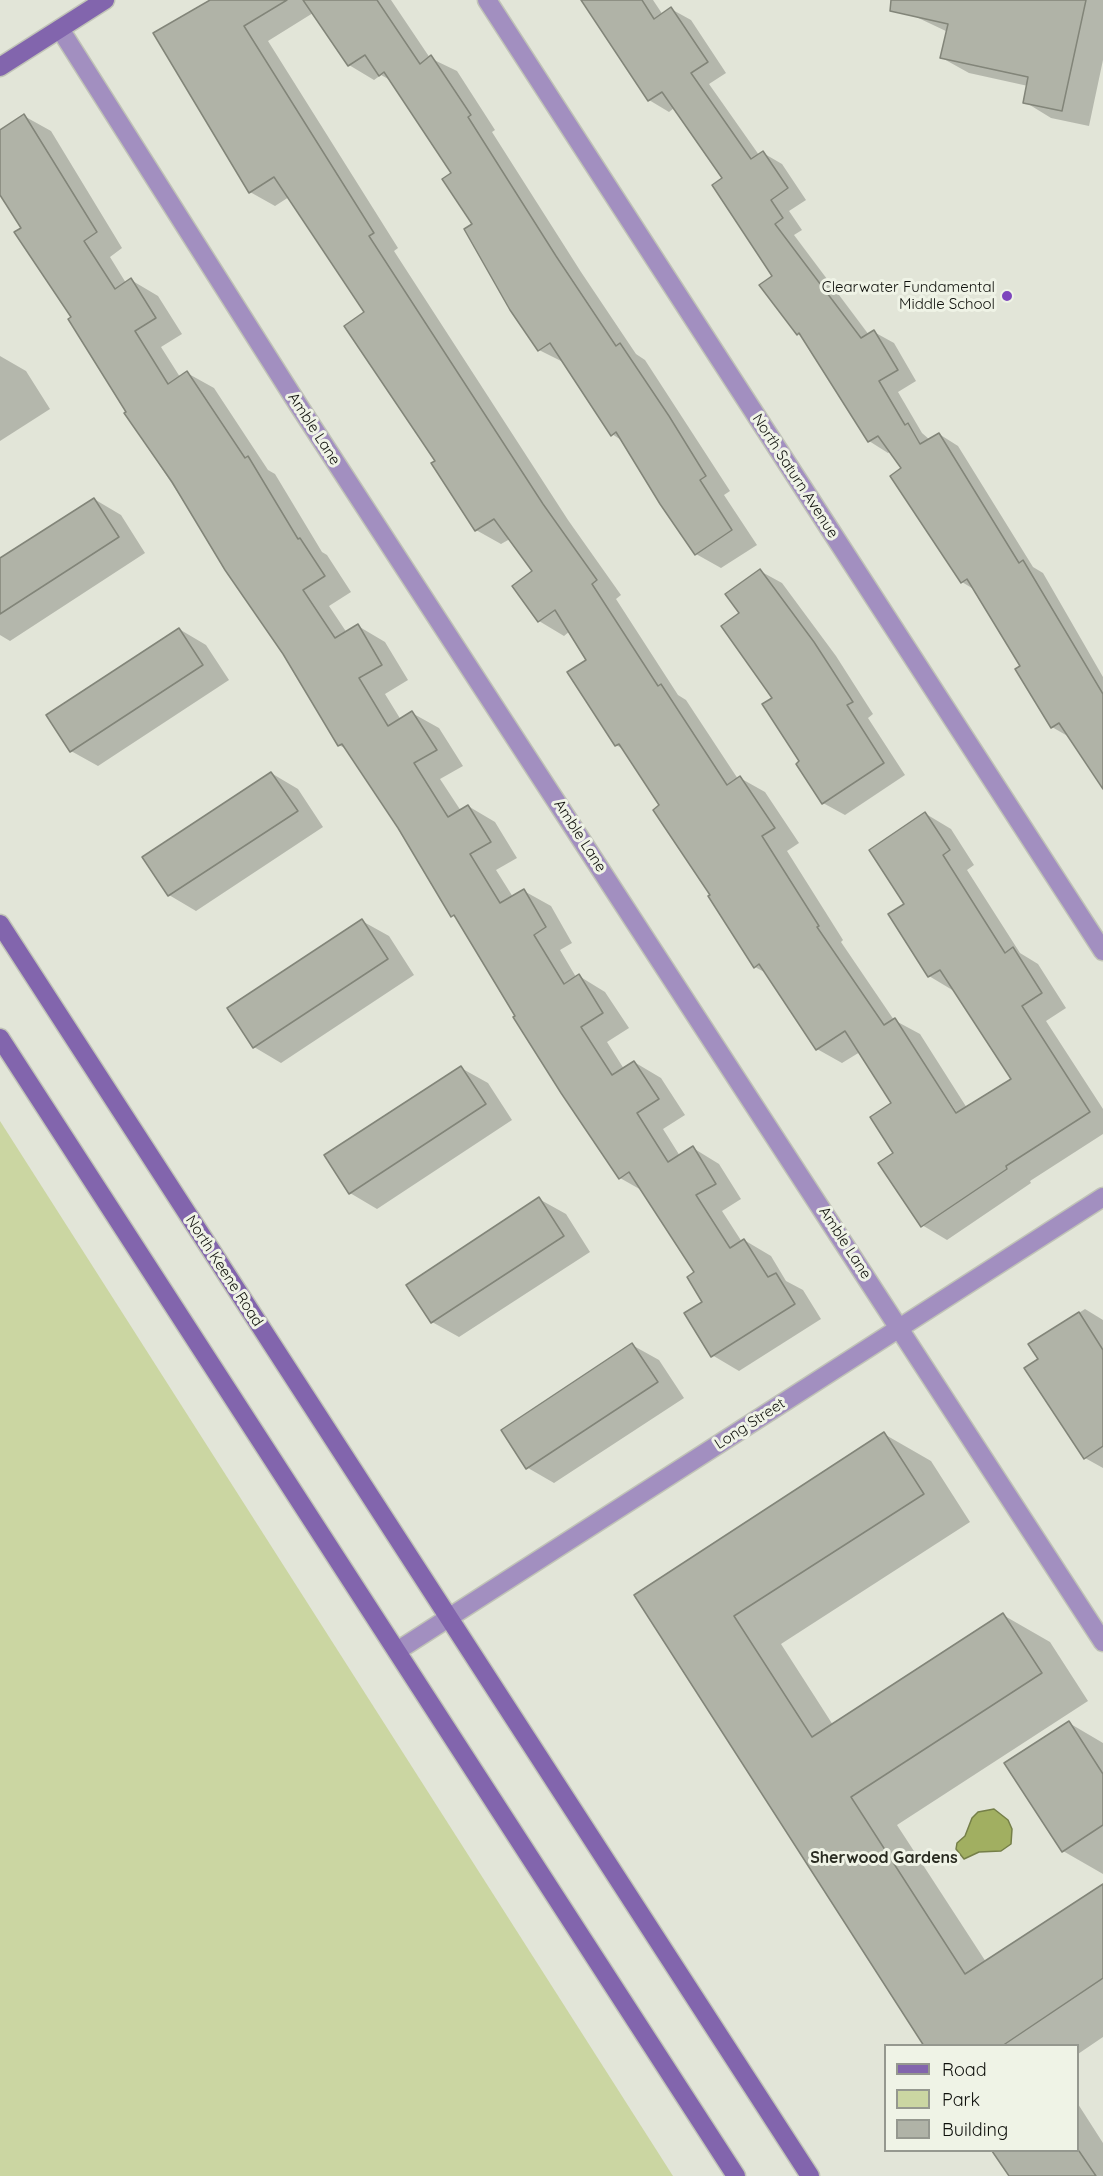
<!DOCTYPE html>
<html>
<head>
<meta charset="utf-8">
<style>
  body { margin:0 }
  #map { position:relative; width:1103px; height:2176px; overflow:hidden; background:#e2e5d8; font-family:Quicksand,sans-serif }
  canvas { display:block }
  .legend { position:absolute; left:884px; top:2044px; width:195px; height:108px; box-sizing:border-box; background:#eff3e6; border:2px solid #95988f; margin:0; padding:8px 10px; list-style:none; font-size:18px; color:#0f100c }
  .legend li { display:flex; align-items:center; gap:12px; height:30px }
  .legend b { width:30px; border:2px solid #95988f }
</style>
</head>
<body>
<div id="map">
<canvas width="1103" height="2176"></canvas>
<ul class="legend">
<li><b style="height:8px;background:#8265ad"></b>Road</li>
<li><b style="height:16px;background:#cbd6a2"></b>Park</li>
<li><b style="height:16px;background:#b0b3a7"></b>Building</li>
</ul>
</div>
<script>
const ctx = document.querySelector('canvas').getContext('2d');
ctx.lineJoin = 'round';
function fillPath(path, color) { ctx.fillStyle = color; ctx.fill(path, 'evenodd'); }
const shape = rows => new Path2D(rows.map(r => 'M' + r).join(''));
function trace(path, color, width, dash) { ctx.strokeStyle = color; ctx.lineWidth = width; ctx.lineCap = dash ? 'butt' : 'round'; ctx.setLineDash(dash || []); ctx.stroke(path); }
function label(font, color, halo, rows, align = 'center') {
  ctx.font = font + ' Quicksand,sans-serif'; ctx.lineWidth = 6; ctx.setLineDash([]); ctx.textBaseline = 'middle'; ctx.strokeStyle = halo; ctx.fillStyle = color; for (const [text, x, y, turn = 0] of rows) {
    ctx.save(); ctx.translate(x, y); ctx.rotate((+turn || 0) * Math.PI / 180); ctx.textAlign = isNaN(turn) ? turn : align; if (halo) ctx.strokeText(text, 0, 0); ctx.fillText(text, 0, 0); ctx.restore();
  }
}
const green = shape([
  [0,1121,673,2176,0,2176]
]);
const water = shape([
  [994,1809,1008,1820,1012,1829,1011,1844,1001,1851,979,1852,964,1859,956,1849,957,1843,965,1836,972,1818,978,1812,994,1809]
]);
const shadow = shape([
  [213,0,391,0,430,58,457,71,495,130,492,132,581,272,636,354,645,360,730,491,724,495,757,545,721,568,696,554,624,442,612,434,565,363,539,350,474,225,453,173,392,81,381,75,374,80,349,65,313,13,268,41,398,248,394,251,568,520,621,595,616,599,678,695,686,700,738,779,740,778,765,792,799,843,787,851,843,940,841,942,894,1020,920,1034,967,1108,1013,1079,954,991,929,976,907,904,926,814,951,829,974,865,967,870,1020,953,1038,964,1066,1008,1046,1021,1103,1109,1103,1134,1030,1181,1031,1183,947,1240,922,1225,895,1153,893,1103,860,1052,842,1063,817,1049,768,974,755,967,661,806,625,750,616,745,569,672,588,660,570,631,564,636,539,621,534,572,510,539,501,544,476,530,437,461,366,313,289,197,275,206,250,192],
  [905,1034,961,1119,958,1120],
  [583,0,653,0,663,15,671,9,691,20,726,73,709,84,759,155,763,153,782,164,806,200,789,211,802,230,794,235,869,335,874,332,894,343,916,381,898,392,922,433,930,440,939,434,958,446,1033,567,1043,573,1103,677,1103,786,1071,738,1052,727,1022,667,975,590,962,582,892,476,903,468,891,451,888,453,869,441,804,338,798,334,774,276,724,178,674,108,669,112,649,100],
  [916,0,1103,0,1103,60,1089,126,1051,118,1025,102,1028,86,969,73,942,58,948,32,912,15],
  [24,116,51,131,122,248,110,257,126,283,131,280,158,296,182,334,161,347,180,377,187,373,214,388,268,470,275,474,322,552,327,555,351,592,329,606,347,633,358,626,385,642,408,680,385,694,401,720,412,713,439,728,463,766,440,779,461,811,468,806,495,822,517,858,496,870,513,897,524,891,551,906,572,943,560,950,576,977,579,976,605,992,629,1028,607,1042,624,1069,634,1062,661,1078,685,1115,663,1129,680,1156,693,1148,719,1164,741,1199,722,1211,742,1242,744,1240,771,1256,786,1281,803,1290,821,1319,739,1371,712,1355,704,1302,696,1273,643,1191,620,1178,459,919,452,915,400,828,348,750,339,745,284,654,126,414,128,412,0,192,0,132],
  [0,356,26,371,50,409,0,441],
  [94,499,121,515,145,553,10,641,0,635,0,560],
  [760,571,782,583,836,656,873,714,868,718,905,775,845,815,823,803,801,762,741,614],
  [179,629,206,645,229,680,98,766,71,751],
  [271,773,298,789,323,827,196,911,169,895],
  [362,921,389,936,414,975,281,1063,254,1047],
  [461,1068,488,1083,512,1120,377,1209,350,1193],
  [539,1199,566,1214,590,1252,459,1337,432,1322],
  [1085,1309,1103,1320,1103,1468,1085,1458,1030,1344],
  [632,1345,659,1360,684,1398,554,1483,528,1468],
  [884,1434,931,1461,970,1522,781,1644,833,1725,1003,1615,1050,1642,1088,1701,897,1825,986,1962,1103,1885,1103,2037,1078,2054,1078,2046,927,2046,636,1595],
  [1069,1723,1103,1743,1103,1874,1063,1851],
  [1078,2104,1103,2143,1103,2176,1011,2176,994,2150,1078,2150]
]);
const building = shape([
  [210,0,287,0,244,26,374,233,369,236,543,504,597,580,592,584,658,686,661,684,727,785,740,776,775,828,762,836,819,926,817,927,884,1025,895,1018,956,1113,1011,1079,940,970,928,977,888,914,904,904,869,850,925,812,950,850,943,855,1005,953,1013,947,1042,993,1022,1006,1090,1112,1006,1166,1007,1169,921,1227,878,1163,893,1153,870,1117,891,1103,845,1031,816,1050,759,964,754,968,708,896,710,895,653,810,659,805,619,744,615,746,567,672,586,660,555,610,538,622,512,586,532,571,494,519,475,531,431,463,435,461,344,326,364,312,274,177,249,193,153,33,210,0],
  [303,0,377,0,420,64,431,55,471,115,468,117,556,256,616,346,620,343,669,416,706,476,700,480,732,530,695,555,660,504,616,432,611,436,550,343,538,351,510,310,464,229,472,224,442,179,451,173,384,72,379,76,365,55,348,66,303,0],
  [581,0,642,0,654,19,671,7,708,62,691,73,751,159,763,151,788,188,771,200,783,218,775,224,861,338,874,330,898,370,879,381,905,425,908,423,920,444,939,433,1019,563,1023,560,1103,694,1103,789,1059,723,1051,728,1015,669,1020,666,967,579,961,583,890,476,901,468,878,436,868,442,799,333,797,335,759,285,772,276,712,185,722,178,662,92,648,101,581,0],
  [891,0,1086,0,1062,111,1023,103,1028,77,940,58,948,24,890,11,891,0],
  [24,114,97,232,84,241,115,289,131,278,156,318,135,331,168,384,187,371,245,458,248,456,298,539,300,538,325,576,303,590,335,638,358,624,382,665,359,678,388,726,412,711,437,750,414,763,448,817,468,805,491,842,470,854,500,903,524,889,546,927,534,935,564,984,579,974,603,1013,581,1027,612,1075,634,1061,659,1099,637,1113,668,1162,693,1146,716,1184,696,1195,730,1248,744,1239,768,1277,776,1273,795,1304,711,1357,684,1313,702,1302,687,1277,694,1272,629,1172,619,1179,561,1093,513,1017,515,1016,454,915,451,917,398,828,342,744,338,746,283,654,225,570,172,482,124,413,126,412,68,319,71,317,14,232,21,228,0,195,0,130,24,114],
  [94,498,119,537,0,614,0,558,94,498],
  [760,569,814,642,853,702,847,705,884,763,822,804,796,764,799,761,762,704,772,698,721,626,739,613,725,594,760,569],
  [179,628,203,665,70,752,46,715,179,628],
  [271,772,298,811,168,896,142,857,271,772],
  [362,919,388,959,253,1048,227,1008,362,919],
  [461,1066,486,1104,349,1194,324,1155,461,1066],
  [539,1197,564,1236,431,1323,406,1285,539,1197],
  [1079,1312,1103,1350,1103,1446,1084,1459,1024,1368,1038,1359,1028,1344,1079,1312],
  [632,1343,658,1382,526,1469,501,1430,632,1343],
  [884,1432,924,1494,734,1616,812,1737,1003,1613,1042,1673,851,1797,965,1974,1103,1884,1103,1978,1002,2046,924,2046,634,1595,884,1432],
  [1069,1721,1103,1774,1103,1825,1062,1852,1004,1763,1069,1721],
  [992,2151,1079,2151,1096,2176,1009,2176,992,2151]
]);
const street = shape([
  [487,0,1103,951],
  [60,29,299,406,1103,1642],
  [397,1651,1103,1197]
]);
const secondary = shape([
  [0,67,105,0],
  [0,924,810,2176],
  [0,1038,736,2176]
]);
const markers = [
  [1007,296,6,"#7e46bd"]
];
const poiNames = [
  ["Clearwater Fundamental",995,287],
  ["Middle School",995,304]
];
const streetNames = [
  ["Amble Lane",314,429,57],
  ["North Saturn Avenue",795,476,57],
  ["Amble Lane",580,836,57],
  ["Amble Lane",845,1243,57],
  ["North Keene Road",224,1271,57],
  ["Long Street",750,1424,-33]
];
const neighbourhoodNames = [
  ["Sherwood Gardens",884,1858]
];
fillPath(green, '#cbd6a2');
fillPath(water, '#a1af61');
trace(water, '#757f48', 1.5);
fillPath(shadow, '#0003');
fillPath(building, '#b0b3a7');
trace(building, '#828579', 1.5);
trace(street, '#c0c3b7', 21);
trace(secondary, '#c0c3b7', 21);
trace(street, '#a28fc0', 18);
trace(secondary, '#8265ad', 18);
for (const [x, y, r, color] of markers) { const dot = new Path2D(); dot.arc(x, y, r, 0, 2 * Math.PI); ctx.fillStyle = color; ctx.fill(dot); trace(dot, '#eff3e6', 2); }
label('15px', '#0f100c', '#eff3e6', poiNames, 'right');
label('15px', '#0f100c', '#eff3e6', streetNames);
label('bold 16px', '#2a2c22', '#eff3e6', neighbourhoodNames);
</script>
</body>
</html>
